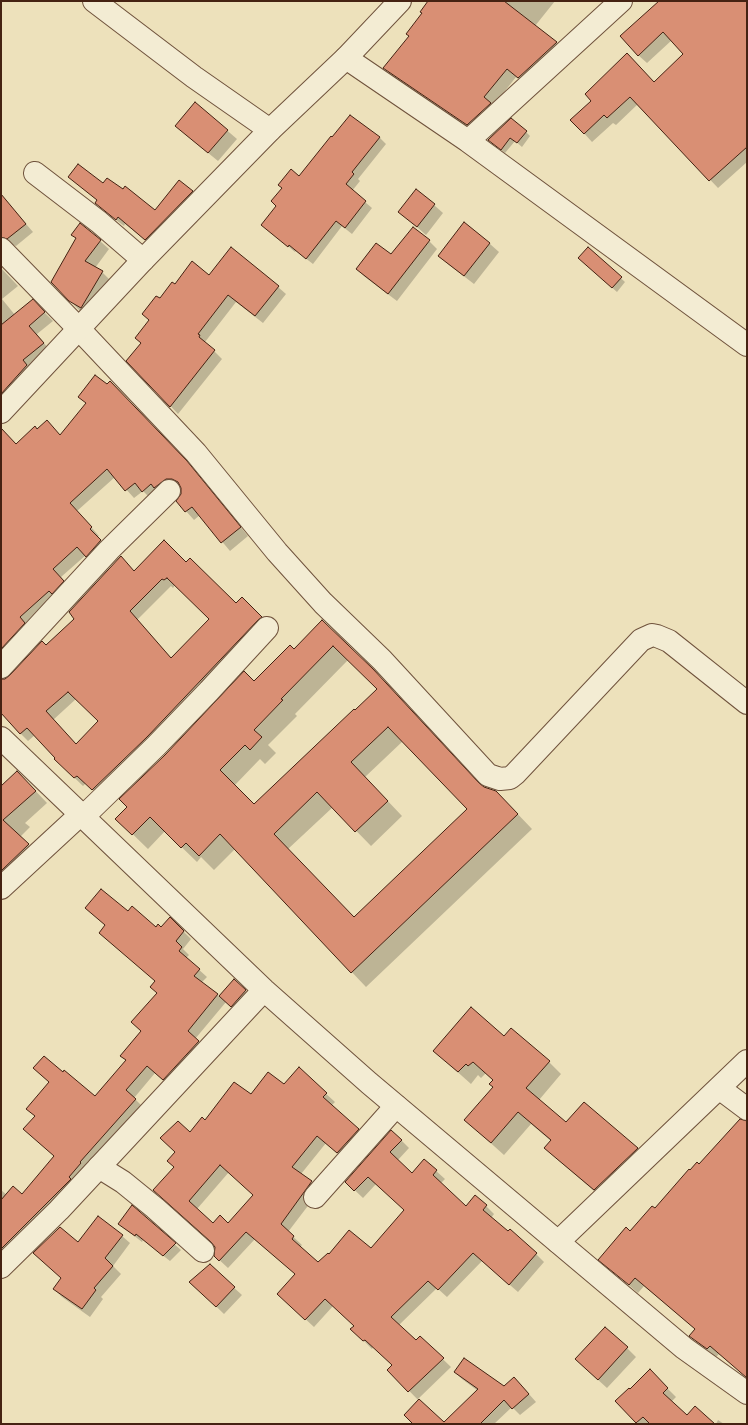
<!DOCTYPE html>
<html>
<head>
<meta charset="utf-8">
<style>
  body { margin:0 }
  #map { position:relative; width:748px; height:1425px; overflow:hidden; background:#ede1bb; font-family:"IM FELL Double Pica",serif }
  canvas { display:block }
  .frame { position:absolute; inset:0; border:2px solid #452212; pointer-events:none }
</style>
</head>
<body>
<div id="map">
<canvas width="748" height="1425"></canvas>
<div class="frame"></div>
</div>
<script>
const ctx = document.querySelector('canvas').getContext('2d');
ctx.lineJoin = 'round';
function fillPath(path, color) { ctx.fillStyle = color; ctx.fill(path, 'evenodd'); }
const shape = rows => new Path2D(rows.map(r => 'M' + r).join(''));
function trace(path, color, width, dash) { ctx.strokeStyle = color; ctx.lineWidth = width; ctx.lineCap = dash ? 'butt' : 'round'; ctx.setLineDash(dash || []); ctx.stroke(path); }
const shadow = shape([
  [443,1,555,1,535,26,557,43,565,52,528,86,516,77,493,106,476,133,393,77,385,68],
  [660,1,747,1,747,162,718,188,638,104,616,125,613,123,592,142,572,120,654,83,685,54,672,40,647,63,638,55],
  [195,103,237,139,218,161,185,134],
  [351,116,380,138,386,144,358,179,360,181,352,191,372,208,352,234,342,226,313,264,296,251,295,252,262,225,300,177],
  [526,132,530,136,522,147,515,141,505,153,493,144],
  [69,177,103,184,123,191,156,212,179,181,200,199,153,246,125,224,124,226,103,210,96,203,98,201],
  [1,195,33,232,16,246,13,245,6,245,1,248],
  [434,205,443,213,426,235,400,212],
  [465,224,490,244,499,252,474,284,448,264,439,255],
  [72,235,100,241,109,249,95,268,102,272,111,281,90,316,79,310,52,282,77,239],
  [429,241,437,249,397,301,365,277,357,269],
  [588,248,625,282,617,292,583,262],
  [1,268,18,286,2,299,15,315,33,301,53,321,37,334,51,352,1,410],
  [210,276,278,287,286,294,263,323,236,302,205,342,222,359,178,414,128,361,142,343,150,320,160,300,175,285],
  [37,430,195,471,248,536,230,551,200,515,194,520,177,501,182,494,181,487,174,487,151,499,143,491,134,498,115,477,77,511,99,536,97,537,108,549,95,564,86,555,61,577,71,589,1,665,1,440,16,445],
  [186,563,236,605,242,599,269,625,101,798,86,783,83,786,55,759,56,758,35,735,28,741,20,733,1,705,1,680,5,680,134,572],
  [175,585,210,619,172,659,137,620,171,586,173,588],
  [76,699,100,721,76,745,53,720],
  [322,621,388,685,481,786,511,807,532,829,366,987,235,849,214,870,201,857,197,862,165,831,148,849,117,819,254,683,294,650],
  [348,660,379,689,254,805,234,786,260,759,265,764,276,753,268,745,297,716,295,714],
  [403,741,468,809,354,918,288,849,333,807,371,846,402,816,365,777],
  [29,784,47,803,25,823,30,827,20,837,40,856,16,880,1,866,1,787],
  [128,912,156,928,161,929,170,918,191,939,183,949,189,955,186,958,207,977,201,983,220,997,234,980,254,1000,241,1015,226,1002,195,1039,206,1049,171,1087,155,1073,134,1098,143,1107,1,1265,1,1190,7,1195,22,1195,55,1157,36,1117,28,1109,50,1083,34,1068,95,1097,127,1061,121,1056,142,1031,158,993,156,981],
  [504,1037,549,1062,561,1074,539,1100,566,1124,584,1104,637,1149,649,1161,607,1202,558,1160,546,1148,551,1141,531,1124,504,1155,465,1120,494,1087,494,1081,486,1073,481,1078,478,1075,471,1084,434,1051],
  [299,1069,335,1102,331,1106,366,1138,346,1161,326,1143,301,1174,320,1190,288,1232,302,1245,300,1247,318,1264,371,1249,406,1211,376,1184,363,1198,346,1182,401,1140,409,1148,397,1161,412,1174,424,1160,445,1179,441,1183,466,1207,486,1206,494,1214,491,1218,536,1254,544,1262,518,1292,482,1261,447,1297,437,1288,399,1325,416,1341,420,1337,451,1367,418,1399,445,1424,414,1424,419,1401,389,1370,393,1366,373,1347,372,1349,360,1337,355,1326,333,1306,314,1327,287,1302,296,1274,255,1239,228,1268,215,1256,216,1247,214,1243,162,1198,190,1134,206,1121,252,1096,284,1086],
  [229,1172,254,1195,228,1224,213,1224,197,1209],
  [747,1122,747,1377,719,1354,716,1357,699,1344,690,1336,695,1329,644,1286,638,1293,609,1268,630,1232,656,1210,699,1166],
  [132,1207,181,1250,170,1261,143,1240,142,1242,119,1224],
  [122,1236,130,1243,113,1266,121,1274,101,1297,103,1299,90,1317,62,1297,54,1289,62,1278,78,1244],
  [210,1266,242,1295,224,1314,198,1289],
  [627,1348,636,1357,607,1388,585,1368],
  [650,1371,676,1397,671,1402,687,1417,713,1424,639,1424,617,1401,630,1390],
  [455,1372,504,1387,521,1385,536,1402,520,1415,512,1407,494,1424,449,1424,478,1391,462,1379],
  [718,1420,724,1424,716,1424]
]);
const building = shape([
  [428,1,504,1,557,42,518,78,507,69,484,97,491,103,467,125,383,68,409,36,406,34,422,13,420,12,428,1],
  [659,1,747,1,747,147,709,181,630,97,607,118,604,115,584,134,570,120,591,101,585,94,627,53,654,82,683,54,663,32,638,56,620,36,659,1],
  [195,102,228,130,208,153,175,126,195,102],
  [350,115,380,137,352,172,354,174,346,184,366,201,345,228,336,221,306,259,289,245,288,247,261,225,276,206,271,201,282,188,278,185,291,169,299,176,331,136,332,137,350,115],
  [511,118,527,131,517,143,510,138,501,150,488,140,511,118],
  [78,164,103,183,107,178,123,189,125,186,155,210,179,180,193,191,145,240,118,217,116,220,95,203,97,200,68,177,78,164],
  [416,189,435,204,417,227,398,212,416,189],
  [1,194,26,224,7,239,1,237,1,194],
  [464,222,490,243,464,276,438,256,464,222],
  [80,223,101,240,85,261,103,271,81,308,69,301,51,282,76,238,71,235,80,223],
  [413,227,430,240,388,294,356,269,376,243,391,254,413,227],
  [231,247,279,286,255,316,228,295,198,334,200,335,199,337,215,350,170,407,126,361,141,343,135,338,149,320,142,314,156,296,160,298,172,282,175,284,192,261,209,275,231,247],
  [588,247,622,277,612,288,578,258,588,247],
  [33,299,45,312,29,326,44,343,23,360,27,365,1,394,1,325,33,299],
  [95,375,107,384,110,381,187,461,241,527,221,543,192,507,185,512,176,501,181,494,181,488,178,482,172,479,166,479,154,488,151,484,142,492,135,483,125,491,107,469,70,503,92,527,90,529,101,540,86,557,77,547,53,569,64,581,52,594,49,591,20,617,25,623,1,649,1,428,16,444,35,426,37,429,47,420,60,435,86,403,78,397,95,375],
  [164,540,186,562,190,558,236,603,242,597,262,617,258,620,147,737,92,790,77,776,74,778,54,759,55,758,27,728,20,734,1,713,1,679,5,679,10,675,42,641,46,645,74,619,69,612,121,556,134,571,164,540],
  [167,578,209,619,171,658,130,611,162,579,164,580,167,578],
  [68,692,98,721,76,744,46,711,68,692],
  [322,620,373,669,479,783,484,787,496,791,518,814,351,973,220,834,199,856,186,843,181,848,150,817,132,835,115,819,127,807,119,799,165,755,244,671,254,681,290,645,294,649,322,620],
  [333,646,377,689,355,710,354,709,254,804,220,770,245,745,250,750,262,737,254,730,283,700,281,699,333,646],
  [388,727,467,809,354,917,274,834,317,792,355,832,388,801,351,762,388,727],
  [17,771,36,791,3,820,29,844,1,871,1,786,17,771],
  [101,889,128,911,132,906,156,927,158,924,161,927,170,917,184,931,176,941,182,947,179,951,200,969,194,976,218,994,188,1031,199,1041,163,1080,147,1066,126,1090,136,1099,80,1162,81,1163,69,1177,71,1179,1,1249,1,1200,13,1186,22,1194,54,1156,23,1129,35,1116,26,1109,49,1082,33,1068,44,1056,63,1072,64,1070,95,1096,126,1060,120,1056,141,1031,131,1022,157,993,150,987,155,981,99,933,105,925,85,908,101,889],
  [234,979,246,990,231,1007,219,996,234,979],
  [471,1007,504,1036,511,1028,550,1061,526,1088,566,1122,584,1102,638,1148,594,1190,544,1148,551,1140,518,1112,491,1143,464,1120,493,1087,489,1084,493,1080,473,1062,468,1066,466,1064,458,1072,433,1051,471,1007],
  [299,1067,327,1093,323,1097,359,1129,337,1153,317,1136,292,1167,312,1181,281,1224,294,1236,292,1239,318,1262,328,1253,329,1254,349,1230,371,1248,404,1210,368,1177,354,1191,345,1182,391,1130,402,1140,390,1152,412,1173,424,1159,437,1170,433,1175,466,1206,475,1195,487,1205,483,1210,508,1231,510,1229,537,1253,509,1285,473,1253,438,1290,428,1281,391,1317,416,1340,420,1336,444,1358,408,1392,387,1370,392,1365,365,1340,363,1341,350,1329,354,1326,325,1299,305,1320,277,1294,295,1274,246,1232,219,1261,214,1256,215,1247,211,1242,153,1190,174,1167,167,1161,175,1152,160,1138,178,1121,190,1132,202,1117,205,1120,234,1082,251,1094,268,1072,284,1084,299,1067],
  [220,1165,253,1195,228,1223,220,1215,213,1223,189,1201,220,1165],
  [740,1119,747,1121,747,1378,710,1346,707,1349,689,1336,695,1329,635,1278,629,1285,598,1260,626,1227,630,1231,652,1206,655,1208,689,1169,690,1170,697,1162,699,1164,740,1119],
  [132,1205,176,1243,163,1256,136,1234,135,1236,118,1224,132,1205],
  [98,1216,123,1235,105,1258,113,1266,94,1288,96,1290,82,1309,53,1289,61,1278,33,1253,60,1227,78,1242,98,1216],
  [210,1264,235,1287,216,1307,189,1282,210,1264],
  [605,1327,628,1347,598,1380,575,1359,605,1327],
  [464,1358,504,1386,514,1377,529,1394,512,1409,504,1400,480,1424,413,1424,404,1415,419,1399,444,1422,478,1389,454,1372,464,1358],
  [650,1369,668,1388,663,1393,687,1415,695,1406,715,1424,650,1424,643,1417,636,1423,615,1401,629,1388,630,1389,650,1369]
]);
const minor = shape([
  [94,1,194,77,270,130],
  [346,58,468,141,747,345],
  [468,141,621,1],
  [35,173,99,222,143,260],
  [1,249,79,329,196,453,277,552,323,603,382,660,488,775,500,779,510,778,515,774,641,640,652,635,657,636,669,641,747,703],
  [1,667,109,550,169,491],
  [83,817,156,746,209,691,267,628],
  [1,888,81,814],
  [719,1088,747,1109],
  [99,1167,123,1182,155,1208,203,1251],
  [315,1197,396,1106],
  [558,1242,747,1061]
]);
const tertiary = shape([
  [1,412,143,260,270,130,346,58,400,1],
  [1,738,264,990,369,1083,684,1348,747,1393],
  [1,1267,59,1210,264,990]
]);
fillPath(shadow, '#0003');
fillPath(building, '#d98f74');
trace(building, '#452212', 1);
trace(minor, '#6f523c', 24);
trace(tertiary, '#6f523c', 24);
trace(minor, '#f3ecd3', 22);
trace(tertiary, '#f3ecd3', 22);
</script>
</body>
</html>
